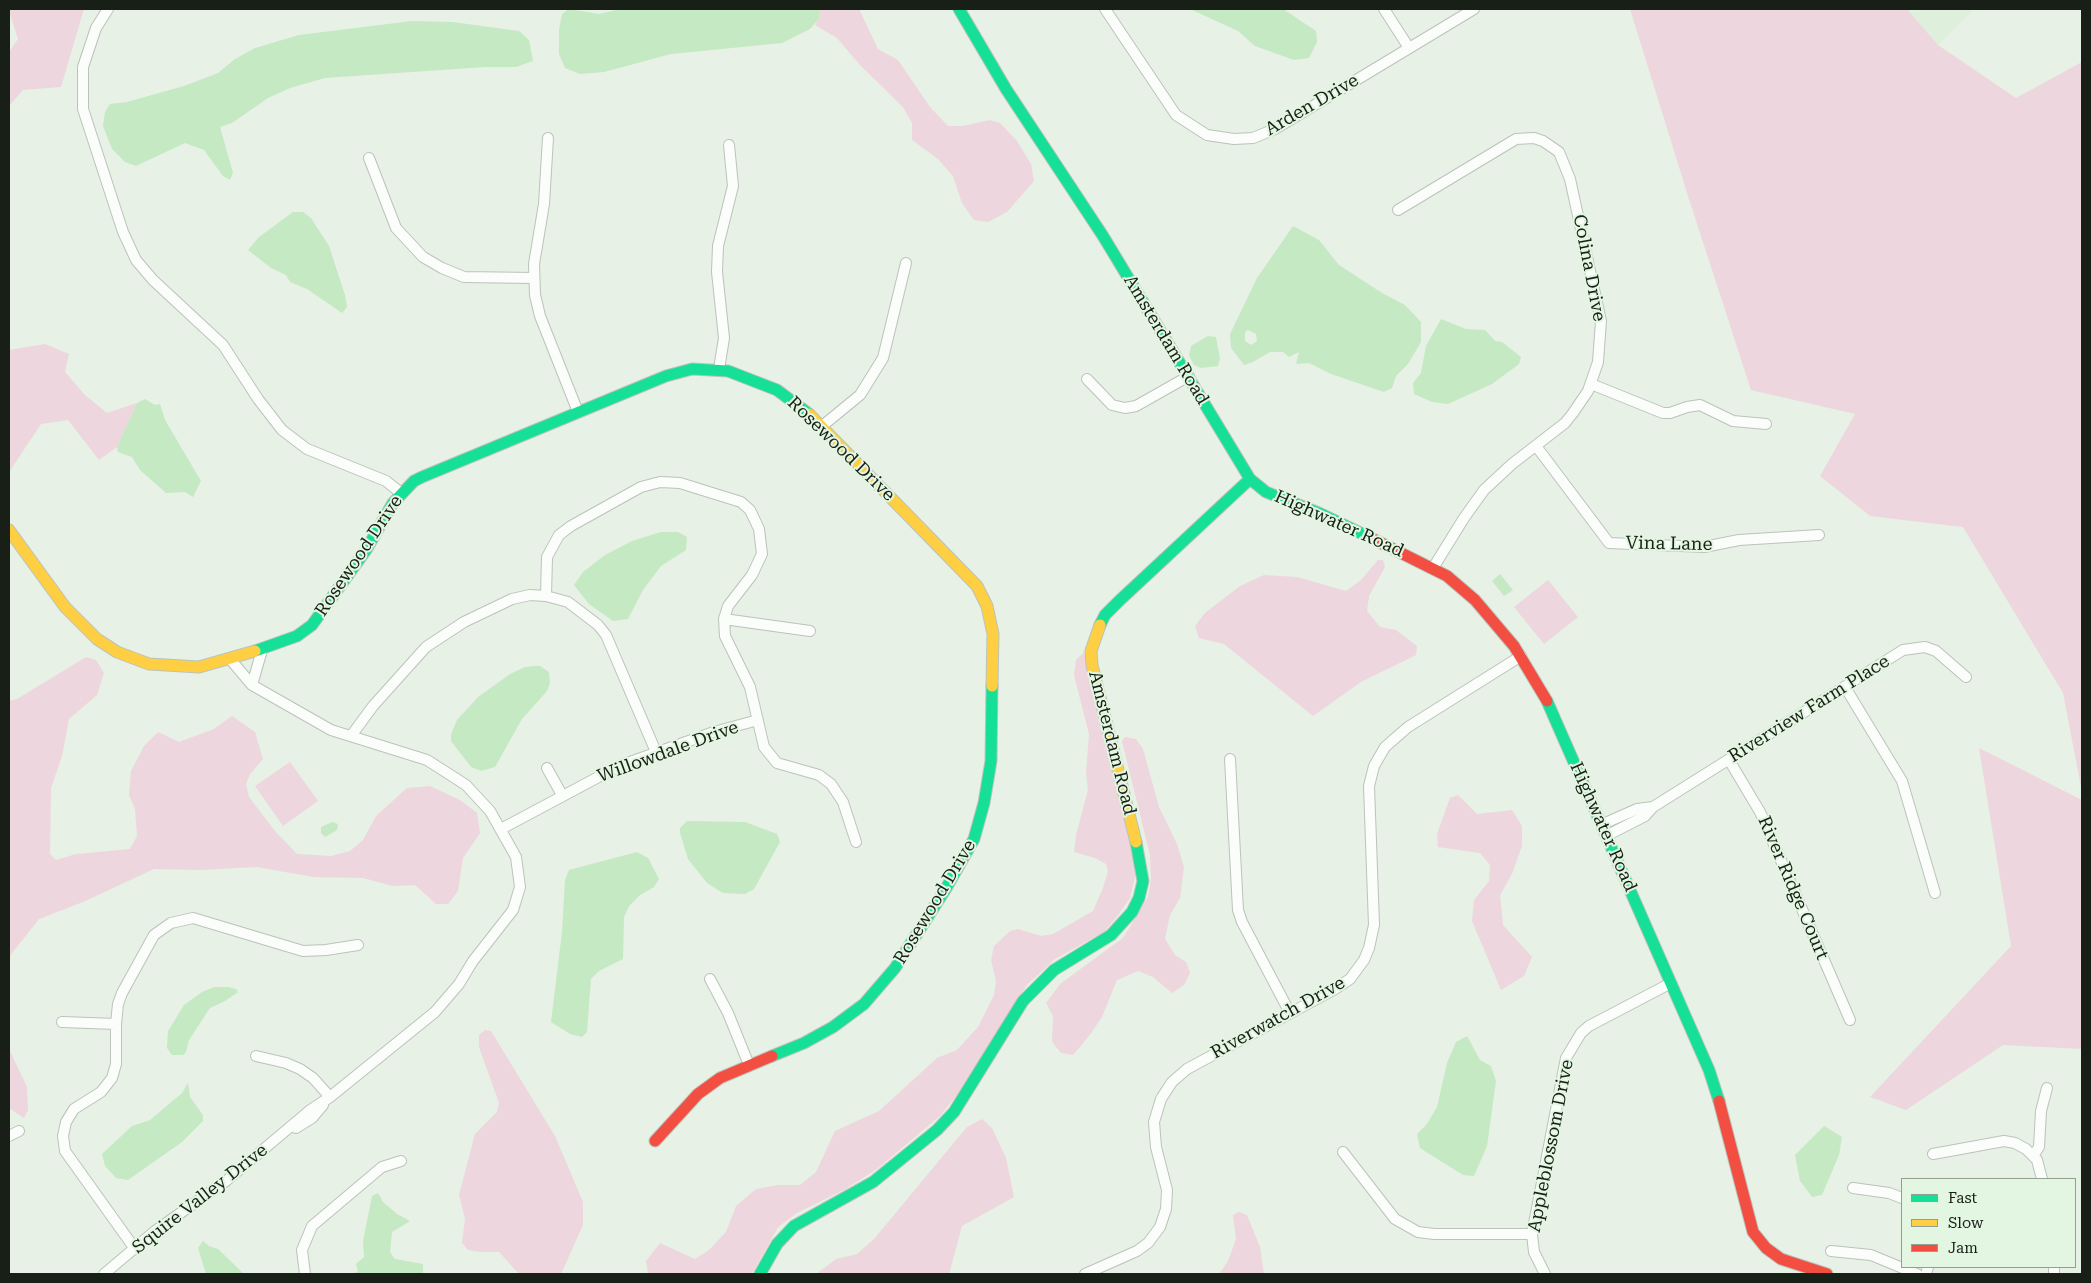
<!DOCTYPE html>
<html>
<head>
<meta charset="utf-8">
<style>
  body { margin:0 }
  #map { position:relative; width:2091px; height:1283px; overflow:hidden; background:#e7f1e6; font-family:"Roboto Serif",serif }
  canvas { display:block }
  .frame { position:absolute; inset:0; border:10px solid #181f17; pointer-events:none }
  .legend { position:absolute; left:1901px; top:1178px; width:175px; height:90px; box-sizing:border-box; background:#e3f6e1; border:1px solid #92a090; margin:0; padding:6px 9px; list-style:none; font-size:15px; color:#181f17 }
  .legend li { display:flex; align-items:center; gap:10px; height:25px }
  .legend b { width:25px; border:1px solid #92a090 }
</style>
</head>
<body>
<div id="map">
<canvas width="2091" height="1283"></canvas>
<div class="frame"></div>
<ul class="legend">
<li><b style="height:6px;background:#16e098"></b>Fast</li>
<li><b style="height:6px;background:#ffcf43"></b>Slow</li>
<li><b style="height:6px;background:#f24e42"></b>Jam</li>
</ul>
</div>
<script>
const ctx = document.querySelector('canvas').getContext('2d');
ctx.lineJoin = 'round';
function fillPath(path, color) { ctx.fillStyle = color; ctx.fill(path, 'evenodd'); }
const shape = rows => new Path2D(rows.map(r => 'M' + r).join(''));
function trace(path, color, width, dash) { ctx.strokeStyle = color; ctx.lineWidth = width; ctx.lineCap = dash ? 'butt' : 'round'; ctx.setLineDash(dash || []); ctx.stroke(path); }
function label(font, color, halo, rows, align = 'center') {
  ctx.font = font + ' "Roboto Serif",serif'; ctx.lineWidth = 4; ctx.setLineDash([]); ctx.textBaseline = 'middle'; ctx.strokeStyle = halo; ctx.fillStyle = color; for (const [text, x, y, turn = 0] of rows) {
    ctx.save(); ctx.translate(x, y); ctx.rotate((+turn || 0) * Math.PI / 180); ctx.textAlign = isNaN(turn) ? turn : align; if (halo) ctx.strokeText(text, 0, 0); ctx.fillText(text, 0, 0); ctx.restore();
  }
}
const built = shape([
  [1907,9,1974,9,1938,45]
]);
const green = shape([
  [11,9,84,9,61,87,23,90,9,106,9,52,18,39,9,11],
  [820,9,859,9,878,49,898,60,930,107,948,126,963,126,990,120,1000,123,1017,141,1031,164,1034,181,1007,212,988,222,974,220,962,203,953,176,938,159,912,140,912,123,903,107,860,65,837,38,815,25,819,19],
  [1630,9,1907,9,1938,45,2016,98,2082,62,2082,792,2063,693,1963,527,1870,516,1820,476,1855,414,1751,390,1688,196],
  [45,344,69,354,65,372,85,395,107,413,137,403,117,447,99,460,68,420,41,424,9,472,9,350],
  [1378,560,1383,560,1385,567,1369,596,1367,611,1380,627,1396,630,1417,646,1416,655,1361,682,1313,716,1224,644,1199,638,1195,626,1205,613,1240,586,1264,575,1297,577,1346,591,1361,580],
  [1548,580,1578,617,1544,644,1514,607],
  [1084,652,1137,870,1130,898,1119,914,1104,932,1055,959,1027,985,964,1086,940,1116,877,1169,844,1190,797,1213,778,1227,752,1274,648,1274,646,1261,660,1243,695,1259,709,1250,726,1232,736,1206,756,1189,778,1185,800,1185,816,1172,835,1131,879,1111,937,1058,957,1050,978,1027,994,995,996,981,991,960,994,946,1010,931,1018,929,1041,936,1053,934,1093,911,1103,888,1108,871,1106,864,1095,858,1074,852,1076,835,1088,790,1086,773,1089,734,1074,675,1076,660],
  [86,657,96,660,104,673,97,695,69,719,62,756,51,788,50,854,56,860,76,854,130,849,137,836,135,809,129,795,131,771,144,746,158,732,179,742,214,729,232,716,255,732,263,759,250,774,246,784,249,797,275,831,297,854,331,856,350,851,363,840,376,816,407,788,430,786,460,800,477,813,480,833,463,858,458,891,448,904,436,904,415,885,393,886,363,878,313,877,257,867,200,870,154,869,83,902,39,919,9,957,9,701,17,699],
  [1125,737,1136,739,1143,749,1159,807,1177,844,1184,867,1180,898,1170,915,1165,939,1175,955,1186,962,1190,973,1184,985,1172,993,1153,977,1138,971,1117,980,1102,1017,1089,1036,1073,1055,1061,1053,1052,1042,1053,1016,1046,1003,1060,984,1123,938,1148,897,1151,879,1150,855,1122,741],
  [1979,748,2082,800,2082,1049,2003,1045,1906,1110,1870,1097,2011,946],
  [290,762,318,801,283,826,255,786],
  [1458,795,1477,814,1512,810,1522,826,1522,846,1512,874,1500,895,1503,925,1532,957,1524,976,1501,990,1472,921,1474,900,1489,881,1490,865,1480,853,1438,847,1437,834,1450,798],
  [485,1030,491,1031,555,1136,583,1202,583,1225,561,1274,519,1274,499,1252,480,1252,468,1250,462,1243,465,1219,459,1195,475,1134,497,1112,499,1103,479,1047,479,1035],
  [9,1049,27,1087,28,1110,24,1118,9,1108],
  [982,1119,992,1128,1006,1158,1014,1197,962,1226,949,1274,816,1274,836,1259,857,1254,874,1239,967,1127],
  [1239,1212,1247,1215,1260,1247,1264,1274,1219,1274,1228,1261,1236,1239,1233,1215]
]);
const water = shape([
  [569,9,599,14,621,9,820,9,819,19,810,29,782,43,671,54,604,72,580,74,565,68,559,54,559,30,562,14],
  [1190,9,1283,9,1316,31,1317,42,1309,58,1294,60,1255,46,1238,31],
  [412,21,452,22,519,31,529,40,533,61,516,67,485,67,325,78,290,88,268,98,232,123,220,127,233,173,230,180,223,176,204,150,185,143,136,166,125,162,112,149,103,126,105,112,110,104,127,102,184,86,218,73,235,59,255,48,299,35],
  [293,212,303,212,311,218,329,246,345,295,347,307,342,313,307,289,290,282,286,275,271,268,248,250,259,237],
  [1293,226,1319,240,1339,265,1382,293,1405,305,1421,322,1421,342,1408,364,1396,376,1392,388,1384,392,1331,374,1309,363,1296,364,1299,352,1289,357,1283,352,1270,352,1253,362,1244,365,1231,348,1230,334,1257,278],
  [1248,330,1256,334,1257,341,1251,345,1245,341,1245,332],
  [1441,319,1466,329,1485,330,1495,341,1502,342,1521,357,1519,364,1492,384,1448,404,1432,402,1414,394,1413,383,1421,373,1426,346],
  [1208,336,1216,337,1220,359,1218,366,1201,368,1194,365,1189,355,1191,346],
  [145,399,155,405,160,404,165,420,201,481,193,497,185,492,166,493,140,470,132,457,118,452,117,447,137,403],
  [661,532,678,532,687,537,686,550,661,566,643,590,628,619,613,621,589,604,574,585,583,572,605,555,632,541],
  [1500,574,1513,590,1504,596,1492,581],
  [535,666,540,666,549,672,550,683,547,691,522,719,495,767,481,771,471,767,451,741,451,734,457,720,478,697,510,674,525,667],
  [687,821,745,822,777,834,780,842,754,889,745,894,723,893,707,883,688,859,680,833,680,828],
  [332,822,338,824,337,830,325,837,321,833,321,827],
  [637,852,648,858,659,879,654,887,640,895,629,906,624,917,623,959,599,971,591,979,587,1032,582,1037,570,1034,551,1022,562,932,565,880,569,870],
  [214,987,228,987,236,989,238,992,225,1001,210,1008,189,1040,186,1052,183,1055,172,1055,167,1048,168,1031,184,1005,202,992],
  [1467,1036,1480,1060,1491,1066,1496,1081,1487,1146,1474,1176,1463,1175,1420,1148,1417,1134,1427,1124,1437,1107,1447,1063,1456,1042],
  [188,1083,190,1097,203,1115,203,1121,182,1142,128,1180,116,1178,105,1166,102,1154,132,1126,150,1120,182,1093],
  [1824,1126,1842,1137,1839,1155,1822,1195,1812,1197,1800,1181,1795,1155],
  [378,1193,383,1202,397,1214,410,1221,392,1232,390,1252,395,1259,423,1264,423,1274,354,1274,358,1271,356,1264,364,1257,363,1241,372,1196],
  [203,1241,209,1246,218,1249,244,1274,206,1274,198,1248]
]);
const street = shape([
  [108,9,96,28,83,67,83,109,123,232,136,260,153,280,223,345,258,399,282,430,307,449,386,481,401,493],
  [1105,9,1176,115,1207,135,1234,139,1253,138,1275,129,1474,9],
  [1384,9,1409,48],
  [548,138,544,204,534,264,535,295,540,316,578,412],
  [369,158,396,228,423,257,442,268,464,277,534,278],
  [1398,210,1516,139,1534,138,1543,141,1559,152,1570,179,1601,321,1598,362,1588,391,1573,413,1565,423,1512,464,1484,490,1464,518,1433,568],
  [719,369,724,338,717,272,718,246,733,186,729,145],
  [1087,379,1112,405,1125,408,1136,406,1189,376],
  [1591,384,1663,413,1670,413,1687,407,1700,405,1733,421,1766,424],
  [821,427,860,395,883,358,906,263],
  [1536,446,1609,543,1704,547,1739,540,1819,535],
  [546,596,547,557,559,535,571,526,641,487,660,482,680,483,741,502,750,510,759,529,762,554,752,575,728,606,724,619,725,636,750,687,764,747,777,763,819,775,831,784,843,802,856,842],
  [724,619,810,631],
  [252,685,262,650],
  [1845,687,1902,781,1935,893],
  [351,736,373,706,426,647,464,622,512,599,530,595,546,596,568,602,598,625,606,635,656,752],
  [1230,759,1238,910,1242,922,1290,1013],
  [1729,760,1760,812,1850,1020],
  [547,768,562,795],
  [1603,824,1637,809,1653,807],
  [501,829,619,766,714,732,758,720],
  [1608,835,1645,816,1653,807,1903,650,1925,647,1936,651,1966,677],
  [710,979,728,1013,749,1065],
  [62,1022,116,1024],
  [256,1056,286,1063,300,1069,313,1078,330,1097],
  [296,1128,312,1118,323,1105],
  [9,1136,19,1131],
  [1343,1152,1395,1219,1418,1232,1434,1234,1532,1234],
  [1933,1154,2004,1141,2015,1143,2026,1149,2037,1160,2042,1179],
  [2033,1156,2039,1147,2041,1111,2047,1088],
  [1853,1188,1889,1193,1902,1198],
  [135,1249,65,1151,63,1136,66,1122,74,1109,101,1092,112,1078,116,1064,116,1024,118,1004,122,993,154,935,171,923,193,918,303,951,326,950,358,945],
  [1831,1251,1871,1255,1917,1274],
  [2054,1267,2054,1274],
  [104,1274,155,1231,226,1181,309,1111,330,1097,435,1012,459,984,473,961,513,910,520,887,516,857,490,811,466,785,427,760,331,730,252,685,230,659],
  [305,1274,302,1250,312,1226,382,1167,401,1161],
  [1085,1274,1137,1251,1148,1243,1160,1227,1166,1209,1167,1190,1156,1147,1154,1122,1161,1099,1172,1082,1187,1069,1335,989,1350,979,1364,960,1369,948,1374,925,1369,786,1374,766,1385,747,1408,727,1521,656],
  [1545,1274,1534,1252,1532,1234,1566,1058,1581,1033,1589,1026,1671,983],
  [1926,1274,1928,1267]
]);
const fast = shape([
  [959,9,1006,89,1103,236,1250,479,1266,492,1319,513,1371,538],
  [1100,625,1105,615,1119,601,1250,479],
  [255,651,297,636,312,625,366,550,393,503,414,481,422,477,666,376,692,369,728,371,777,390,809,414],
  [1547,701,1709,1070,1719,1101],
  [772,1056,804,1043,833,1027,864,1004,895,968,945,890,974,839,984,803,991,761,992,686],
  [760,1274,777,1244,794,1226,873,1182,937,1130,954,1112,1023,1001,1054,970,1111,935,1132,912,1139,898,1143,881,1136,842]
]);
const slow = shape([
  [809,414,977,586,987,606,993,634,992,686],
  [9,530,65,607,97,639,117,652,149,664,199,667,255,651],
  [1100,625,1091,651,1092,665,1136,842]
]);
const jam = shape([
  [1371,538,1447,576,1475,600,1514,646,1547,701],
  [1719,1101,1753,1232,1766,1248,1781,1259,1827,1274],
  [655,1141,698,1094,720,1078,772,1056]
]);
const streetNames = [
  ["Arden Drive",1312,105,-30],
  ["Colina Drive",1589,268,79],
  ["Amsterdam Road",1166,340,59],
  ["Rosewood Drive",841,449,44],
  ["Highwater Road",1339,524,24],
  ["Vina Lane",1669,544,1],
  ["Rosewood Drive",359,556,-56],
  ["Riverview Farm Place",1809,709,-32],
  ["Amsterdam Road",1112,743,76],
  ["Willowdale Drive",668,752,-20],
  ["Highwater Road",1603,827,66],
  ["River Ridge Court",1793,888,67],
  ["Rosewood Drive",935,902,-59],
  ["Riverwatch Drive",1278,1018,-29],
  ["Appleblossom Drive",1551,1146,-79],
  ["Squire Valley Drive",200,1199,-38]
];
fillPath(built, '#def0dc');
fillPath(green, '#edd6de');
fillPath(water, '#c5e9c2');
trace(street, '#bbc3ba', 12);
trace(fast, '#bbc3ba', 13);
trace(slow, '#bbc3ba', 13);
trace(jam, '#bbc3ba', 13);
trace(street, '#fbfdfb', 10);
trace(fast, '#16e098', 11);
trace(slow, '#ffcf43', 11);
trace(jam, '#f24e42', 11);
label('18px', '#181f17', '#e3f6e1', streetNames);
</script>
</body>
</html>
